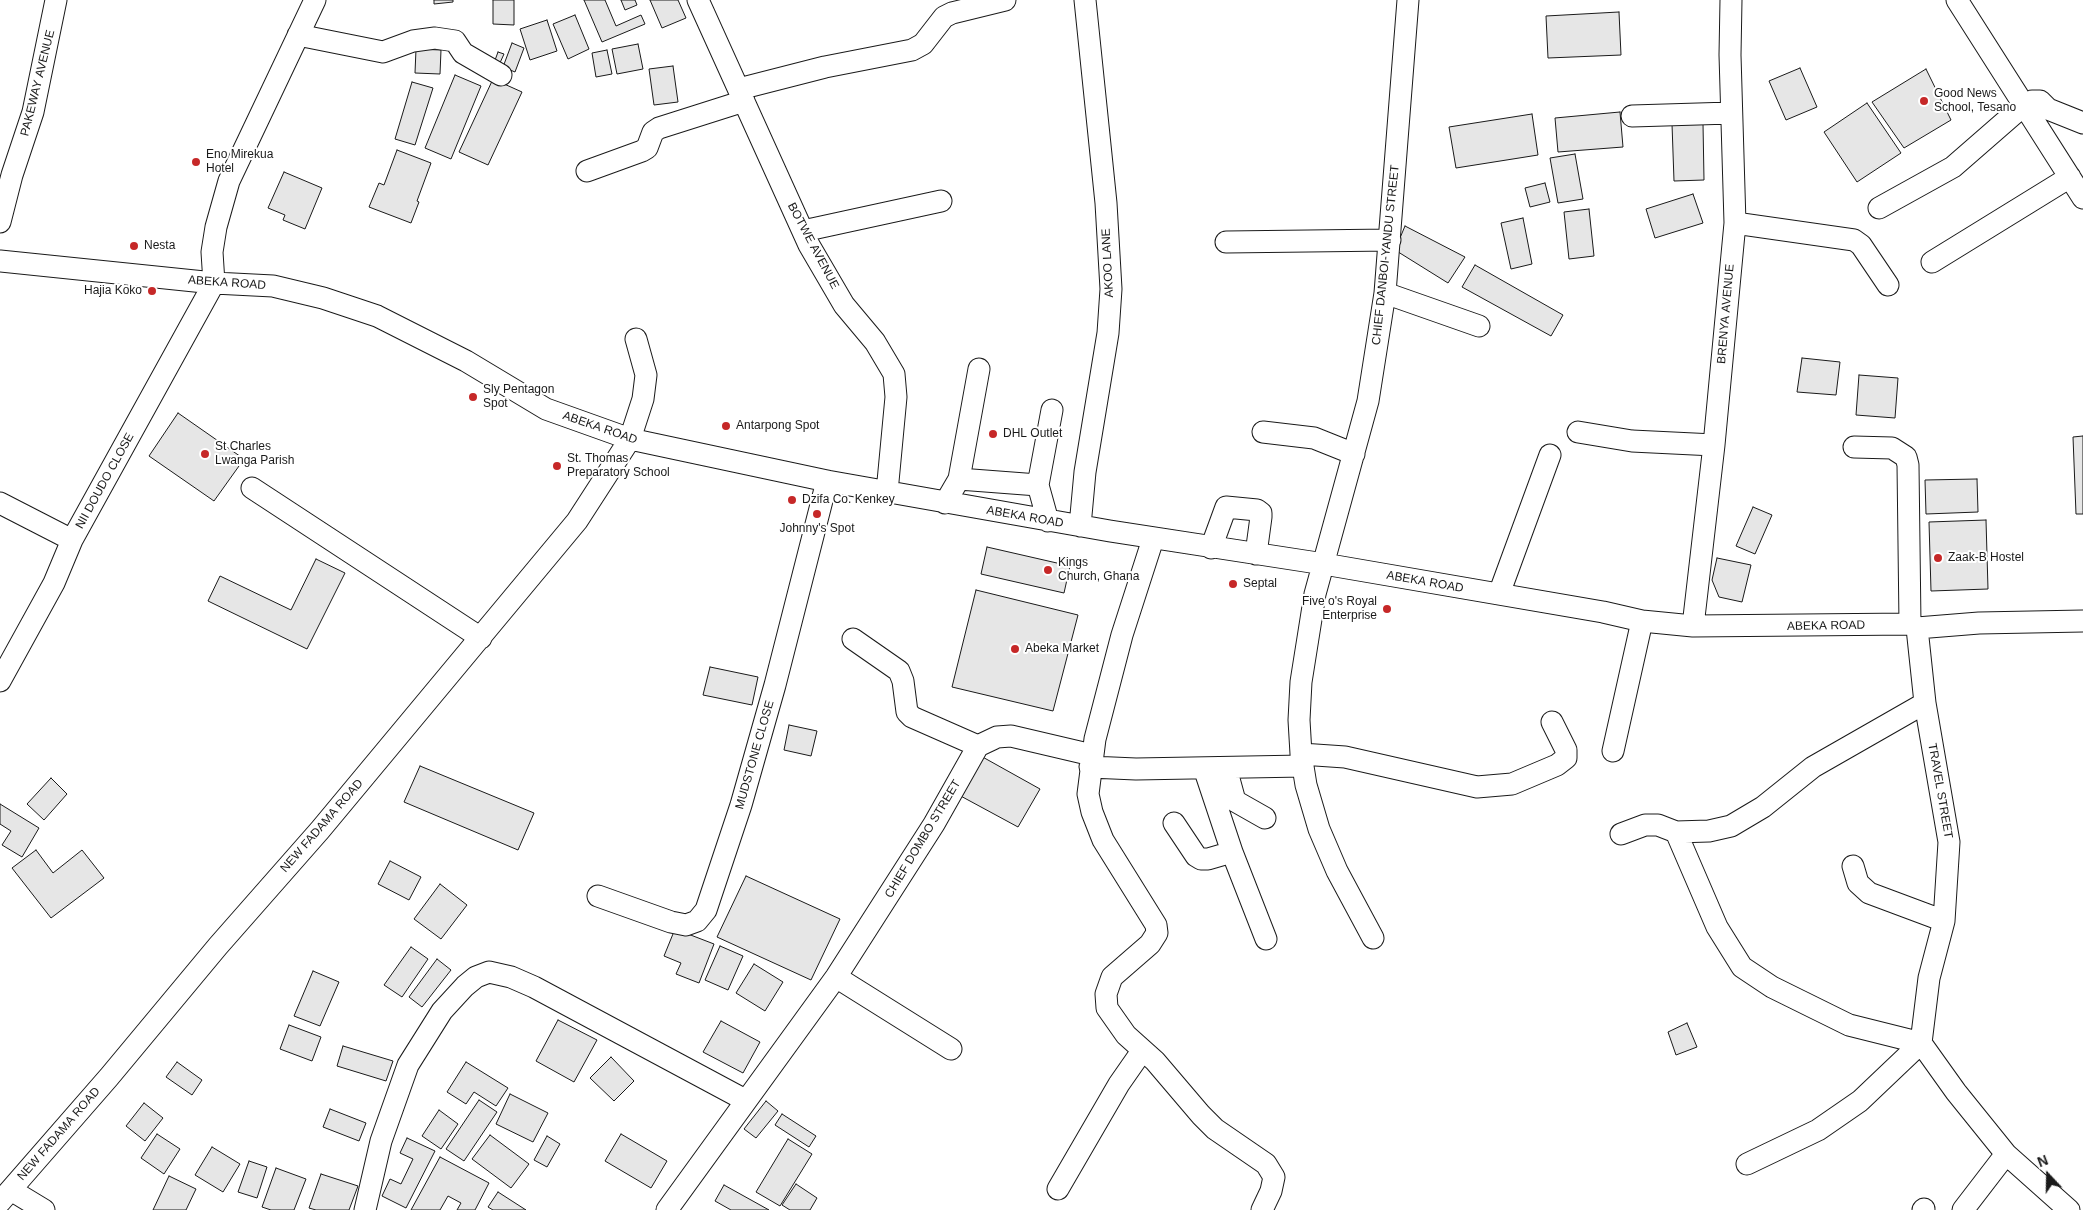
<!DOCTYPE html>
<html>
<head>
<meta charset="utf-8">
<style>
  body { margin:0 }
  #map { position:relative; width:2083px; height:1210px; overflow:hidden; background:#fff; font-family:Arial,sans-serif }
  canvas { display:block }
  .north { position:absolute; left:2023px; top:1150px; width:50px; height:50px; -webkit-text-stroke:4px #fff; paint-order:stroke; rotate:339deg; font-size:14px; font-weight:700; line-height:20px; text-align:center; color:#1a1a1a }
  .north::after { content:''; display:block; margin:auto; width:18px; height:22px; background:#1a1a1a; clip-path:polygon(50% 0,100% 100%,50% 72%,0 100%) }
</style>
</head>
<body>
<div id="map">
<canvas width="2083" height="1210"></canvas>
<div class="north">N</div>
</div>
<script>
const ctx = document.querySelector('canvas').getContext('2d');
ctx.lineJoin = 'round';
function fillPath(path, color) { ctx.fillStyle = color; ctx.fill(path, 'evenodd'); }
const shape = rows => new Path2D(rows.map(r => 'M' + r).join(''));
function trace(path, color, width, dash) { ctx.strokeStyle = color; ctx.lineWidth = width; ctx.lineCap = dash ? 'butt' : 'round'; ctx.setLineDash(dash || []); ctx.stroke(path); }
function label(font, color, halo, rows, align = 'center') {
  ctx.font = font + ' Arial,sans-serif'; ctx.lineWidth = 4; ctx.setLineDash([]); ctx.textBaseline = 'middle'; ctx.strokeStyle = halo; ctx.fillStyle = color; for (const [text, x, y, turn = 0] of rows) {
    ctx.save(); ctx.translate(x, y); ctx.rotate((+turn || 0) * Math.PI / 180); ctx.textAlign = isNaN(turn) ? turn : align; if (halo) ctx.strokeText(text, 0, 0); ctx.fillText(text, 0, 0); ctx.restore();
  }
}
const building = shape([
  [434,0,453,0,453,2,434,4,434,0],
  [493,0,514,0,514,25,493,24,493,0],
  [584,0,605,0,616,26,641,15,645,24,602,42,584,0],
  [621,0,635,0,637,5,625,10,621,0],
  [650,0,678,0,686,18,662,28,650,0],
  [1619,12,1621,55,1548,58,1546,16,1619,12],
  [575,15,589,49,568,59,553,24,575,15],
  [547,20,557,51,530,60,520,29,547,20],
  [512,43,524,48,515,72,503,67,512,43],
  [638,44,643,69,617,74,612,49,638,44],
  [416,49,441,50,440,74,415,73,416,49],
  [607,50,612,74,596,77,592,53,607,50],
  [498,52,504,54,499,65,494,63,498,52],
  [673,66,678,102,654,105,649,69,673,66],
  [1800,68,1817,107,1786,120,1769,81,1800,68],
  [1926,69,1951,120,1904,148,1872,102,1926,69],
  [455,75,481,86,451,159,425,148,455,75],
  [493,79,522,92,488,165,459,152,493,79],
  [412,82,433,88,415,145,395,139,412,82],
  [1867,103,1901,153,1857,182,1824,132,1867,103],
  [1620,112,1623,147,1558,152,1555,118,1620,112],
  [1532,114,1538,155,1456,168,1449,127,1532,114],
  [1703,123,1704,180,1674,181,1672,124,1703,123],
  [397,150,431,163,417,201,419,202,411,223,369,207,379,183,384,185,397,150],
  [1575,154,1583,199,1558,203,1550,158,1575,154],
  [284,172,322,188,305,229,283,220,285,215,268,208,284,172],
  [1545,183,1550,202,1530,207,1525,188,1545,183],
  [1693,194,1703,223,1655,238,1646,209,1693,194],
  [1589,209,1594,256,1569,259,1564,212,1589,209],
  [1523,218,1532,264,1511,269,1501,223,1523,218],
  [1405,226,1465,257,1448,283,1395,250,1405,226],
  [1475,265,1563,315,1551,336,1462,287,1475,265],
  [1802,358,1840,362,1836,395,1797,392,1802,358],
  [1859,375,1898,378,1895,418,1856,415,1859,375],
  [178,413,244,459,214,501,149,456,178,413],
  [2083,436,2083,514,2076,514,2073,437,2083,436],
  [1977,479,1978,512,1926,514,1925,480,1977,479],
  [1753,507,1772,515,1755,554,1736,546,1753,507],
  [1986,520,1988,589,1931,591,1929,522,1986,520],
  [987,547,1070,566,1064,593,981,574,987,547],
  [1717,558,1751,565,1742,602,1719,597,1712,580,1717,558],
  [316,559,345,573,307,649,208,601,220,576,291,610,316,559],
  [976,590,1078,615,1053,711,952,687,976,590],
  [710,667,758,677,752,705,703,695,710,667],
  [789,725,817,731,811,756,784,750,789,725],
  [979,755,1040,789,1018,827,957,794,979,755],
  [420,766,534,813,518,850,404,802,420,766],
  [51,778,67,794,44,820,27,804,51,778],
  [0,804,39,828,22,857,2,845,11,831,0,824,0,804],
  [36,850,53,873,82,850,104,878,51,918,12,868,36,850],
  [390,861,421,877,409,900,378,884,390,861],
  [746,876,840,919,811,980,717,937,746,876],
  [440,884,467,905,441,939,414,919,440,884],
  [675,929,714,944,699,983,676,974,681,963,664,956,675,929],
  [720,946,743,956,728,990,705,980,720,946],
  [411,947,428,959,402,997,384,985,411,947],
  [437,959,451,970,422,1007,409,997,437,959],
  [754,964,783,982,765,1011,736,993,754,964],
  [313,971,339,982,320,1026,294,1016,313,971],
  [558,1020,597,1040,574,1082,536,1061,558,1020],
  [721,1021,760,1042,743,1073,703,1052,721,1021],
  [1687,1023,1697,1047,1676,1055,1668,1032,1687,1023],
  [289,1025,321,1037,312,1061,280,1049,289,1025],
  [343,1046,393,1061,386,1081,337,1066,343,1046],
  [611,1057,634,1081,614,1101,590,1078,611,1057],
  [177,1062,202,1080,192,1095,166,1077,177,1062],
  [466,1062,508,1088,496,1106,474,1092,466,1104,447,1092,466,1062],
  [510,1094,548,1113,533,1142,496,1124,510,1094],
  [479,1100,497,1112,464,1161,446,1149,479,1100],
  [766,1101,778,1111,756,1138,744,1129,766,1101],
  [144,1103,163,1118,145,1141,126,1126,144,1103],
  [330,1109,366,1123,359,1141,323,1127,330,1109],
  [439,1110,458,1124,441,1149,422,1136,439,1110],
  [782,1114,816,1136,809,1147,775,1125,782,1114],
  [157,1134,180,1149,164,1174,141,1158,157,1134],
  [621,1134,667,1161,651,1188,605,1161,621,1134],
  [490,1135,529,1164,511,1188,472,1159,490,1135],
  [547,1136,560,1144,547,1167,534,1160,547,1136],
  [407,1138,435,1151,406,1208,382,1196,390,1179,401,1184,413,1159,400,1153,407,1138],
  [788,1139,812,1154,780,1206,756,1192,788,1139],
  [212,1147,240,1164,223,1192,195,1175,212,1147],
  [440,1157,489,1183,475,1210,457,1210,461,1203,448,1196,440,1210,411,1210,440,1157],
  [249,1161,267,1167,257,1198,238,1192,249,1161],
  [276,1168,306,1179,294,1210,271,1210,262,1207,276,1168],
  [321,1174,358,1186,349,1210,316,1210,309,1208,321,1174],
  [169,1176,196,1189,186,1210,153,1210,169,1176],
  [796,1184,817,1198,810,1210,790,1210,782,1205,796,1184],
  [724,1185,769,1210,731,1210,715,1201,724,1185],
  [498,1192,526,1210,493,1210,488,1207,498,1192]
]);
const minor = shape([
  [698,0,809,245,844,305,875,342,894,374,896,397,887,492],
  [1957,0,2083,198],
  [298,35,383,52,413,41,435,38,455,41,463,53,501,75],
  [739,89,825,67,912,50,923,44,944,17,952,13,1005,0],
  [1632,116,1731,113],
  [587,171,642,151,647,148,653,132,659,128,744,101],
  [1879,208,1953,167,2023,106,2032,101,2040,101,2048,109,2083,123],
  [0,222,12,175,33,112,56,0],
  [1735,223,1854,240,1861,245,1888,285],
  [803,231,941,201],
  [1226,242,1390,240],
  [0,261,214,283,273,286,323,298,377,316,466,361,546,409,630,439,827,481,1110,531,1324,564,1603,612,1642,621,1693,626,1910,624,1917,628,1979,623,2083,621],
  [1932,262,2070,177],
  [1385,293,1479,326],
  [1263,432,1314,438,1354,454],
  [1578,432,1632,441,1714,445],
  [1854,447,1892,448,1906,457,1908,465,1910,624],
  [959,479,1038,485],
  [252,488,481,638],
  [0,503,72,540],
  [945,503,959,479,979,369],
  [1048,521,1038,485,1052,410],
  [1080,526,1085,472,1108,333,1111,289,1106,203,1085,0],
  [1153,539,1122,635,1095,739,1088,794,1092,812,1103,840,1156,925,1157,933,1150,944,1112,977,1106,994,1107,1008,1126,1035,1155,1061,1201,1115,1215,1129,1266,1164,1274,1177,1271,1191,1262,1210],
  [1211,548,1226,507,1257,510,1261,513,1261,517,1256,554],
  [1499,594,1550,455],
  [1693,626,1714,445,1735,223,1730,55,1731,0],
  [853,639,899,671,903,681,907,712,912,717,978,746],
  [0,681,54,583,72,540,214,283,212,252,216,227,229,181,315,0],
  [1613,751,1642,621],
  [1301,754,1345,757,1477,787,1512,784,1557,765,1566,758,1566,750,1552,722],
  [1090,767,1136,769,1303,766],
  [1204,768,1232,852,1266,939],
  [1226,768,1235,801,1265,818],
  [1174,823,1196,856,1201,859,1208,859,1232,852],
  [1676,832,1717,927,1742,967,1772,987,1849,1025,1921,1043,1956,1092,2006,1154,2069,1210],
  [1621,834,1645,825,1658,825,1676,832,1709,831,1731,826,1763,807,1813,767,1925,703],
  [1853,866,1858,883,1869,893,1944,921],
  [598,896,671,922,686,925,697,921,706,910,741,805,775,685,827,481],
  [1373,938,1337,871,1319,829,1306,785,1301,754,1299,720,1301,682,1315,594,1368,401,1385,293,1408,0],
  [836,977,951,1049],
  [1747,1164,1818,1130,1860,1101,1921,1043,1929,978,1944,921,1949,842,1925,703,1917,628],
  [1058,1189,1119,1084,1142,1051],
  [11,1190,44,1210],
  [0,1202,109,1077,218,946,320,830,577,521,630,439,643,399,646,375,636,339],
  [365,1210,381,1141,408,1065,442,1011,465,986,476,977,489,972,511,977,534,987,745,1100],
  [667,1210,836,977,934,824,978,746,997,737,1011,736,1092,755],
  [1923,1210,1924,1209],
  [1963,1210,2006,1154]
]);
const markers = [
  [1924,101,5,"#c62828"],
  [196,162,5,"#c62828"],
  [134,246,5,"#c62828"],
  [152,291,5,"#c62828"],
  [473,397,5,"#c62828"],
  [726,426,5,"#c62828"],
  [993,434,5,"#c62828"],
  [205,454,5,"#c62828"],
  [557,466,5,"#c62828"],
  [792,500,5,"#c62828"],
  [817,514,5,"#c62828"],
  [1938,558,5,"#c62828"],
  [1048,570,5,"#c62828"],
  [1233,584,5,"#c62828"],
  [1387,609,5,"#c62828"],
  [1015,649,5,"#c62828"]
];
const streetNames = [
  ["PAKEWAY AVENUE",38,83,-76],
  ["BOTWE AVENUE",813,246,62],
  ["CHIEF DANBOI-YANDU STREET",1386,255,-84],
  ["AKOO LANE",1108,263,-93],
  ["ABEKA ROAD",227,283,4],
  ["BRENYA AVENUE",1726,314,-85],
  ["ABEKA ROAD",600,428,19],
  ["NII DOUDO CLOSE",105,481,-61],
  ["ABEKA ROAD",1025,517,10],
  ["ABEKA ROAD",1425,582,10],
  ["ABEKA ROAD",1826,626,-1],
  ["MUDSTONE CLOSE",755,755,-74],
  ["TRAVEL STREET",1940,791,80],
  ["NEW FADAMA ROAD",322,826,-49],
  ["CHIEF DOMBO STREET",923,839,-59],
  ["NEW FADAMA ROAD",59,1134,-49]
];
const poiNames = [
  ["Good News",1934,94],
  ["School, Tesano",1934,108],
  ["Eno Mirekua",206,155],
  ["Hotel",206,169],
  ["Nesta",144,246],
  ["Hajia Koko",142,291,"right"],
  ["Sly Pentagon",483,390],
  ["Spot",483,404],
  ["Antarpong Spot",736,426],
  ["DHL Outlet",1003,434],
  ["St Charles",215,447],
  ["Lwanga Parish",215,461],
  ["St. Thomas",567,459],
  ["Preparatory School",567,473],
  ["Dzifa Co. Kenkey",802,500],
  ["Johnny's Spot",817,529,"center"],
  ["Zaak-B Hostel",1948,558],
  ["Kings",1058,563],
  ["Church, Ghana",1058,577],
  ["Septal",1243,584],
  ["Five o's Royal",1377,602,"right"],
  ["Enterprise",1377,616,"right"],
  ["Abeka Market",1025,649]
];
fillPath(building, '#e6e6e6');
trace(building, '#1a1a1a', 1);
trace(minor, '#1a1a1a', 23);
trace(minor, '#fff', 21);
for (const [x, y, r, color] of markers) { const dot = new Path2D(); dot.arc(x, y, r, 0, 2 * Math.PI); ctx.fillStyle = color; ctx.fill(dot); trace(dot, '#fff', 2); }
label('12px', '#1a1a1a', '#fff', streetNames);
label('12px', '#1a1a1a', '#fff', poiNames, 'left');
</script>
</body>
</html>
